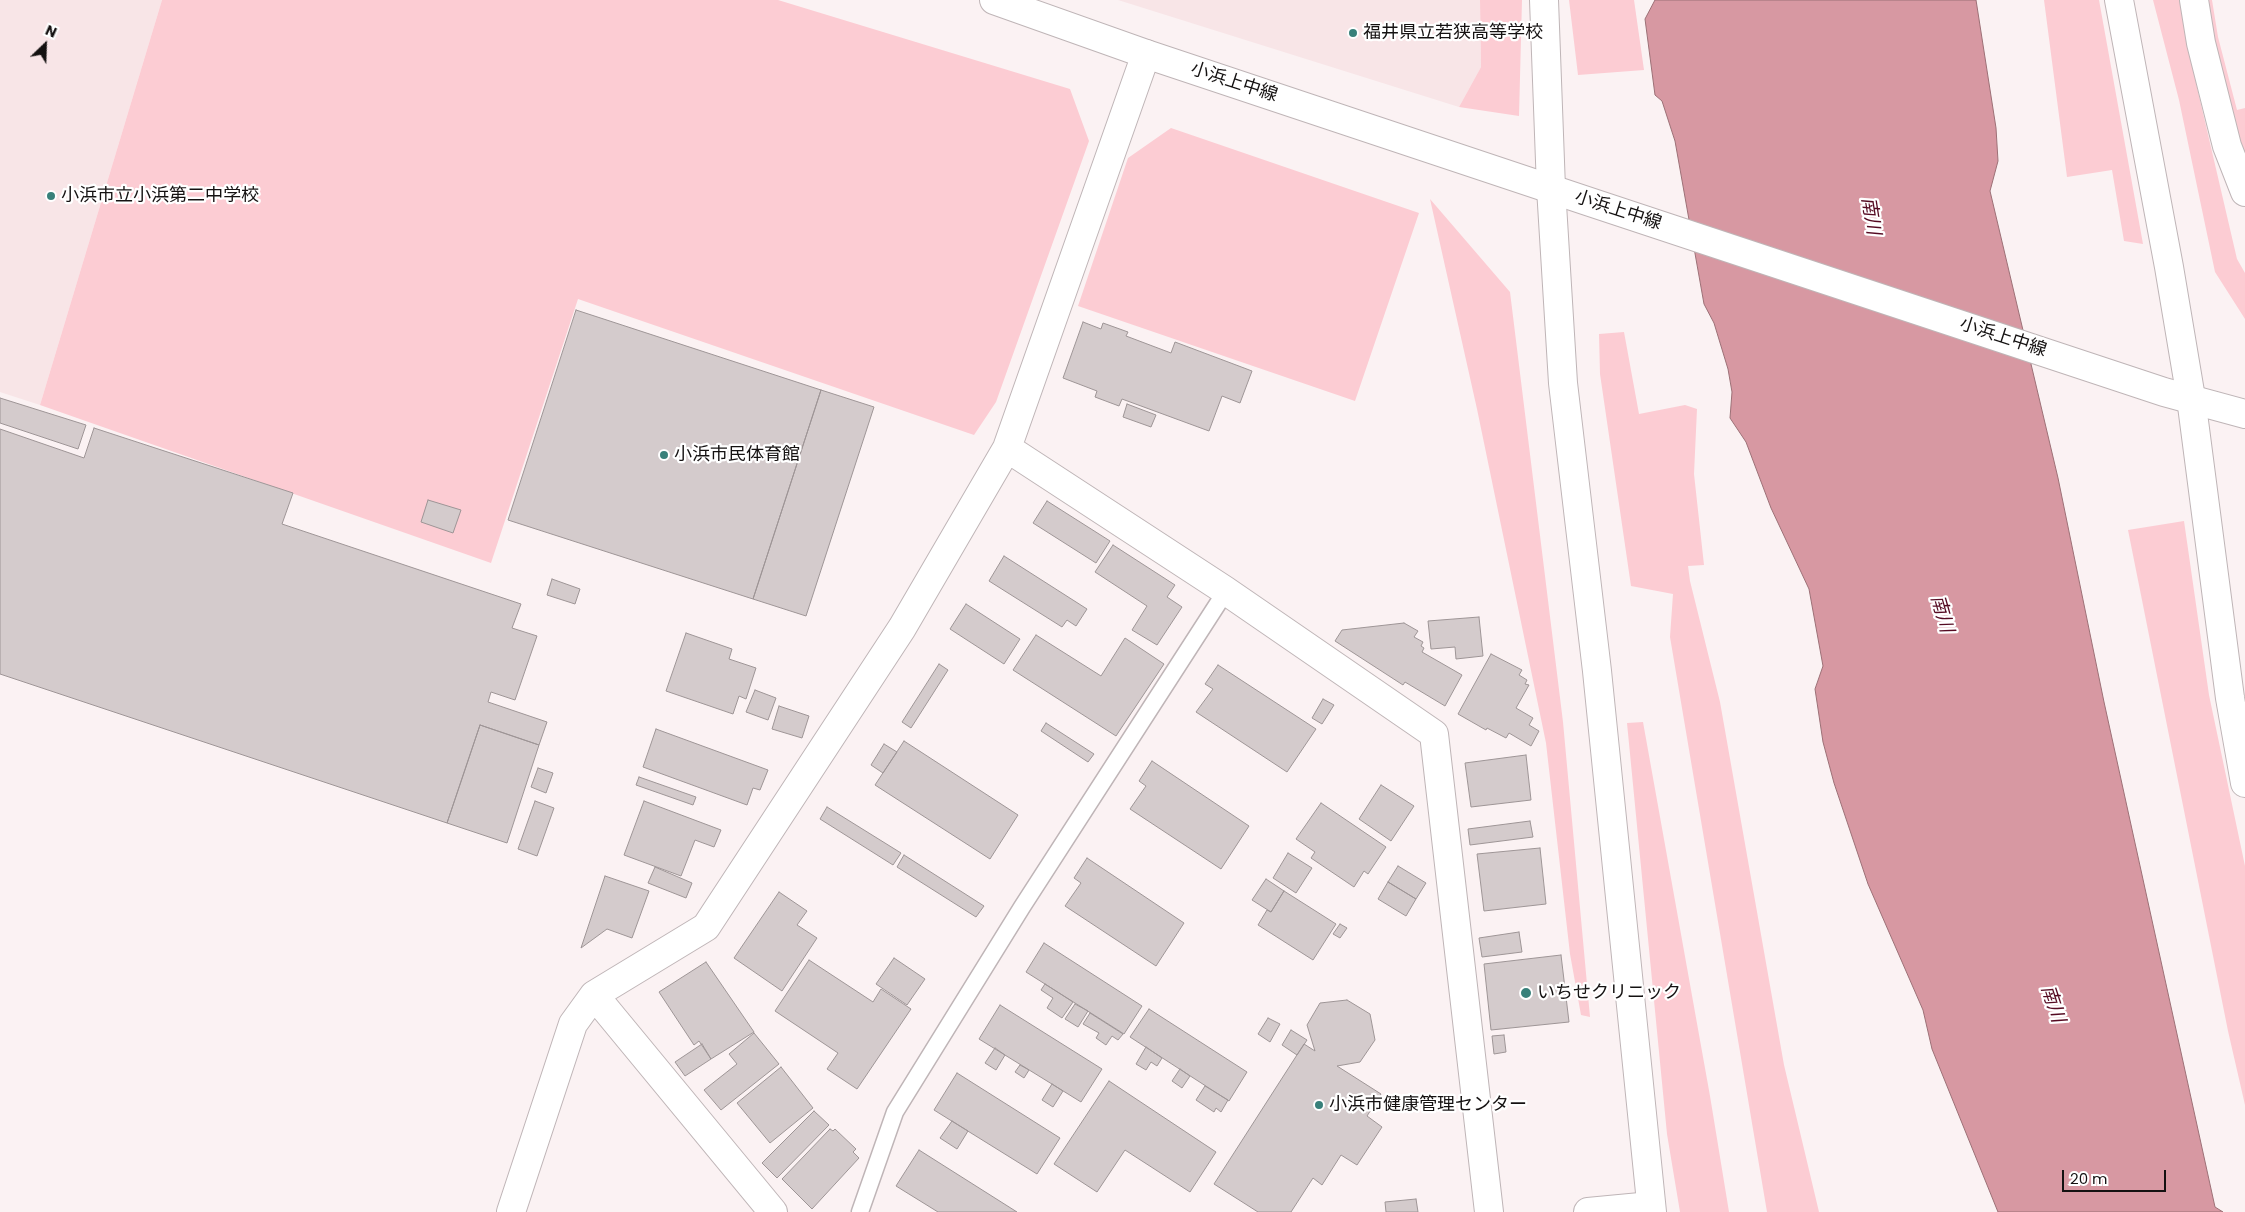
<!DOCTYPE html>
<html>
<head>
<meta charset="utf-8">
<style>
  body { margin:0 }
  #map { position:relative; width:2245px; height:1212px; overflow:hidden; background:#fbf2f3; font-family:Poppins,sans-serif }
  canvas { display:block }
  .north { position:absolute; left:20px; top:20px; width:50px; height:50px; -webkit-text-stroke:4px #fff; paint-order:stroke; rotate:24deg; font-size:14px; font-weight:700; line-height:20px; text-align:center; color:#141111 }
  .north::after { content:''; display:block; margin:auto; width:18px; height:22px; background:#141111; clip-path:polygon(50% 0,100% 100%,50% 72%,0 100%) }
  .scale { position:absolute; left:2062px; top:1170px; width:104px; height:22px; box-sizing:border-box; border:2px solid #141111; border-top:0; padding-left:6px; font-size:15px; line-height:18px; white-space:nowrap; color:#141111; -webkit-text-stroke:4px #fff; paint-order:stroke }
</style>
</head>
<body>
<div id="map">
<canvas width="2245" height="1212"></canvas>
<div class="north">N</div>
<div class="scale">20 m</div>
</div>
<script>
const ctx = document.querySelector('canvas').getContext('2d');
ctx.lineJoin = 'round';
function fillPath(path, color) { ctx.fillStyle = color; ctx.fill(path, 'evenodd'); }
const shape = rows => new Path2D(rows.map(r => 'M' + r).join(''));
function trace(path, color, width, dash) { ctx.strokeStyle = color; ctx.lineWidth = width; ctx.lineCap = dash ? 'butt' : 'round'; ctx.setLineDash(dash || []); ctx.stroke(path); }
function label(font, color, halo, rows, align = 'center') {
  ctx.font = font + ' Poppins,"Noto Sans JP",sans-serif'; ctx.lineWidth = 4.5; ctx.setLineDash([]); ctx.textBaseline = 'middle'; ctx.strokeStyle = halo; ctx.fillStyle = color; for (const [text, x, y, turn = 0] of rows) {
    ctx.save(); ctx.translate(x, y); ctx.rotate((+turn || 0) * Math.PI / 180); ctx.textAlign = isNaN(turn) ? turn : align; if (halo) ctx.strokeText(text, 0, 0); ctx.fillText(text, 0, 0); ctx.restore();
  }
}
const built = shape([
  [0,0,162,0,40,405,0,392],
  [1118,0,1480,0,1481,67,1459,107]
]);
const green = shape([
  [162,0,778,0,1070,89,1089,141,996,402,974,435,578,299,491,563,40,405],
  [1480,0,1522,0,1519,116,1459,107,1481,67],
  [1569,0,1634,0,1644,70,1578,75],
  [2044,0,2099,0,2143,244,2124,241,2112,170,2067,177],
  [2153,0,2180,0,2186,40,2237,259,2245,273,2245,319,2215,272,2179,100],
  [2206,0,2212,0,2218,37,2237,110,2245,108,2245,159,2238,142,2212,42],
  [1171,128,1419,213,1355,401,1078,306,1128,158],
  [1430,199,1510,292,1563,722,1590,1017,1581,1015,1570,954,1546,743,1477,409],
  [1624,332,1639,414,1685,405,1697,409,1694,474,1704,565,1688,566,1690,581,1720,702,1784,1065,1819,1212,1767,1212,1670,637,1673,594,1631,586,1600,374,1599,334],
  [2184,521,2209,695,2245,866,2245,1105,2228,1031,2128,530],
  [1643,722,1710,1096,1729,1212,1680,1212,1667,1134,1627,723]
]);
const water = shape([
  [1655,0,1976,0,1996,128,1998,161,1990,191,2058,478,2104,702,2215,1207,2223,1212,1998,1212,1932,1049,1923,1010,1868,884,1834,783,1823,742,1815,689,1823,666,1809,589,1771,508,1746,442,1730,418,1732,392,1728,369,1714,323,1704,304,1675,141,1662,101,1655,95,1645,19,1655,0]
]);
const building = shape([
  [576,310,821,390,753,599,508,520,576,310],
  [1083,322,1101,329,1103,323,1128,332,1126,336,1171,353,1175,342,1252,371,1240,403,1222,396,1209,431,1122,399,1119,406,1095,397,1097,391,1063,378,1083,322],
  [821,390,874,407,806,616,753,599,821,390],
  [0,398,86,425,78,449,0,423,0,398],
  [1127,404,1156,415,1151,427,1123,417,1127,404],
  [94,428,293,493,282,524,521,604,512,628,537,636,515,700,491,692,488,702,547,722,539,745,480,725,447,823,0,674,0,429,84,458,94,428],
  [428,500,461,510,453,533,421,522,428,500],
  [1047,501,1110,541,1096,563,1033,523,1047,501],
  [1113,545,1175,585,1167,597,1182,607,1157,645,1132,630,1147,606,1095,572,1113,545],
  [1004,556,1087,609,1076,626,1067,620,1062,627,989,581,1004,556],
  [552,579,580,589,575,604,547,595,552,579],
  [966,604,1020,639,1004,664,950,629,966,604],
  [1479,617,1483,656,1456,659,1455,647,1431,649,1428,621,1479,617],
  [1404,623,1418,631,1414,637,1423,642,1421,646,1424,648,1422,652,1462,675,1445,706,1405,682,1403,685,1335,641,1342,630,1404,623],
  [686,633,732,649,729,659,756,668,746,699,739,696,733,714,666,691,686,633],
  [1036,635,1101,676,1125,638,1164,664,1116,736,1013,670,1036,635],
  [1491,654,1522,670,1519,675,1527,680,1525,684,1529,685,1516,708,1533,718,1529,725,1539,731,1531,746,1509,733,1506,738,1487,728,1486,730,1458,714,1491,654],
  [939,664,948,670,911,728,902,722,939,664],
  [1218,665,1316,729,1287,772,1196,712,1213,689,1205,684,1218,665],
  [755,690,776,698,768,720,746,712,755,690],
  [1323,699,1334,705,1322,724,1312,718,1323,699],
  [779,706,809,716,802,738,772,729,779,706],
  [1046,723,1094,754,1088,762,1041,731,1046,723],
  [480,725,539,745,507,843,447,823,480,725],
  [656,729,768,770,760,790,753,788,747,805,643,767,656,729],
  [904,741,1018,815,990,859,875,785,904,741],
  [884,744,897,752,883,773,871,765,884,744],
  [1526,755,1531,800,1471,807,1465,763,1526,755],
  [1152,761,1249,826,1221,869,1130,809,1146,786,1139,781,1152,761],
  [538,768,553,773,546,793,531,787,538,768],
  [639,777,696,797,693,805,636,785,639,777],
  [1381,785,1414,806,1391,841,1359,819,1381,785],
  [535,801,554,808,537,856,518,849,535,801],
  [644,801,721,830,714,847,695,840,681,876,624,855,644,801],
  [1321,803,1386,847,1368,874,1364,871,1354,887,1311,858,1315,852,1296,839,1321,803],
  [827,807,901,853,893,865,820,819,827,807],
  [1530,821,1533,837,1470,845,1468,829,1530,821],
  [1540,848,1546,904,1484,911,1477,854,1540,848],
  [1288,853,1312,868,1296,893,1273,878,1288,853],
  [904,855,984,906,976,917,897,867,904,855],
  [1087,858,1184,923,1156,966,1065,906,1081,883,1074,878,1087,858],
  [1398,866,1426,883,1416,899,1388,882,1398,866],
  [655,867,692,883,686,898,648,883,655,867],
  [605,876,649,891,632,938,607,929,581,948,605,876],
  [1266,879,1284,891,1271,912,1252,900,1266,879],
  [1388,882,1416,899,1406,916,1378,899,1388,882],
  [1284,891,1336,924,1313,960,1258,925,1267,910,1271,912,1284,891],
  [779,892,807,911,797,925,817,938,782,991,734,958,779,892],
  [1340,924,1347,928,1340,938,1333,934,1340,924],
  [1519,932,1522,952,1482,957,1479,938,1519,932],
  [1044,943,1142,1006,1124,1034,1026,972,1044,943],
  [1561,955,1569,1022,1491,1030,1484,964,1561,955],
  [894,958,925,979,907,1005,876,984,894,958],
  [809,960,873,1002,881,989,911,1009,857,1089,827,1069,838,1053,775,1011,809,960],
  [706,962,754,1032,711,1059,699,1041,694,1045,659,992,706,962],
  [1045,984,1073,1002,1062,1018,1047,1008,1053,998,1041,990,1045,984],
  [1347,1000,1370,1014,1375,1040,1360,1062,1337,1066,1381,1094,1367,1116,1382,1127,1357,1165,1341,1155,1322,1185,1313,1178,1291,1212,1258,1212,1214,1184,1304,1044,1315,1051,1307,1025,1320,1003,1347,1000],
  [1075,1004,1088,1011,1078,1027,1065,1019,1075,1004],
  [1000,1005,1102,1069,1081,1102,979,1039,1000,1005],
  [1149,1009,1247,1072,1229,1101,1130,1037,1149,1009],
  [1090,1013,1123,1034,1118,1040,1112,1036,1106,1045,1096,1038,1099,1033,1083,1024,1090,1013],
  [1268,1018,1280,1024,1270,1042,1258,1034,1268,1018],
  [1291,1030,1307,1040,1297,1055,1282,1045,1291,1030],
  [754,1033,779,1064,721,1110,704,1090,737,1064,729,1054,754,1033],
  [1504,1035,1506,1052,1494,1054,1492,1036,1504,1035],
  [702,1044,711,1059,685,1076,675,1062,702,1044],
  [1146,1047,1162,1058,1157,1066,1151,1062,1146,1070,1136,1064,1146,1047],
  [995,1048,1005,1055,996,1070,985,1063,995,1048],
  [1020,1065,1029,1070,1024,1078,1015,1072,1020,1065],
  [781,1067,813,1108,770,1143,737,1103,781,1067],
  [1180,1069,1190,1076,1182,1088,1172,1081,1180,1069],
  [957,1073,1060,1138,1037,1174,934,1110,957,1073],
  [1109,1081,1216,1152,1190,1192,1125,1150,1097,1192,1054,1164,1109,1081],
  [1052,1084,1063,1091,1053,1107,1042,1100,1052,1084],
  [1205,1086,1228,1100,1221,1112,1216,1108,1214,1112,1196,1100,1205,1086],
  [814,1111,829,1125,777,1178,762,1163,814,1111],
  [952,1121,968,1131,957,1149,940,1138,952,1121],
  [830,1129,833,1131,835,1129,856,1149,853,1152,859,1158,812,1209,782,1179,830,1129],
  [919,1150,1017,1212,938,1212,896,1186,919,1150],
  [1416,1199,1418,1212,1386,1212,1385,1202,1416,1199]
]);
const lane = shape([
  [860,1212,895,1112,1022,907,1226,591]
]);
const street = shape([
  [1544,0,1551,188],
  [2194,0,2201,43,2227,146,2245,192],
  [1007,448,1226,591,1434,734,1489,1212],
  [594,995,773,1212],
  [511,1212,573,1024,594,995,706,927,902,628,1007,448,1146,54],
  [1588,1212,1651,1206]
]);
const secondary = shape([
  [2119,0,2169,267,2191,398,2230,698,2245,783],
  [1551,188,1563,383,1597,671,1652,1212]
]);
const primary = shape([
  [994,0,1146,54,1590,202,2164,392,2245,414]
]);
const markers = [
  [1353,33,5,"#38807a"],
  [51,196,5,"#38807a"],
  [664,455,5,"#38807a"],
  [1526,993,6,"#38807a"],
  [1319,1105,5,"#38807a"]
];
const poiNames = [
  ["福井県立若狭高等学校",1363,33],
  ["小浜市立小浜第二中学校",61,196],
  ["小浜市民体育館",674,455],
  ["いちせクリニック",1537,993],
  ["小浜市健康管理センター",1329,1105]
];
const streetNames = [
  ["小浜上中線",1234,83,18],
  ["小浜上中線",1618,211,18],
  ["小浜上中線",2003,338,18]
];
const waterNames = [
  ["南川",1870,216,81],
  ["南川",1941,614,74],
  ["南川",2052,1004,72]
];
fillPath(built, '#f8e5e7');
fillPath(green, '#fcccd3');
fillPath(water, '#d798a2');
trace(water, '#9c7076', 1);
fillPath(building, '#d4cbcc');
trace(building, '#9e9596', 1);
trace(lane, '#bfb5b7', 19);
trace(street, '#bfb5b7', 30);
trace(secondary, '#bfb5b7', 30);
trace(primary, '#bfb5b7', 30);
trace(lane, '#fff', 16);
trace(street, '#fff', 28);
trace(secondary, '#fff', 28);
trace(primary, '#fff', 28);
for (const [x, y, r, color] of markers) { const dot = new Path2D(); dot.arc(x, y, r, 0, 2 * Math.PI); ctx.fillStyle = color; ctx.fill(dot); trace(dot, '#fff', 2); }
label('18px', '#141111', '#fff', poiNames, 'left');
label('18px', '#141111', '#fff', streetNames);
label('italic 19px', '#550a22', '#fff', waterNames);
</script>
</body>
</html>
